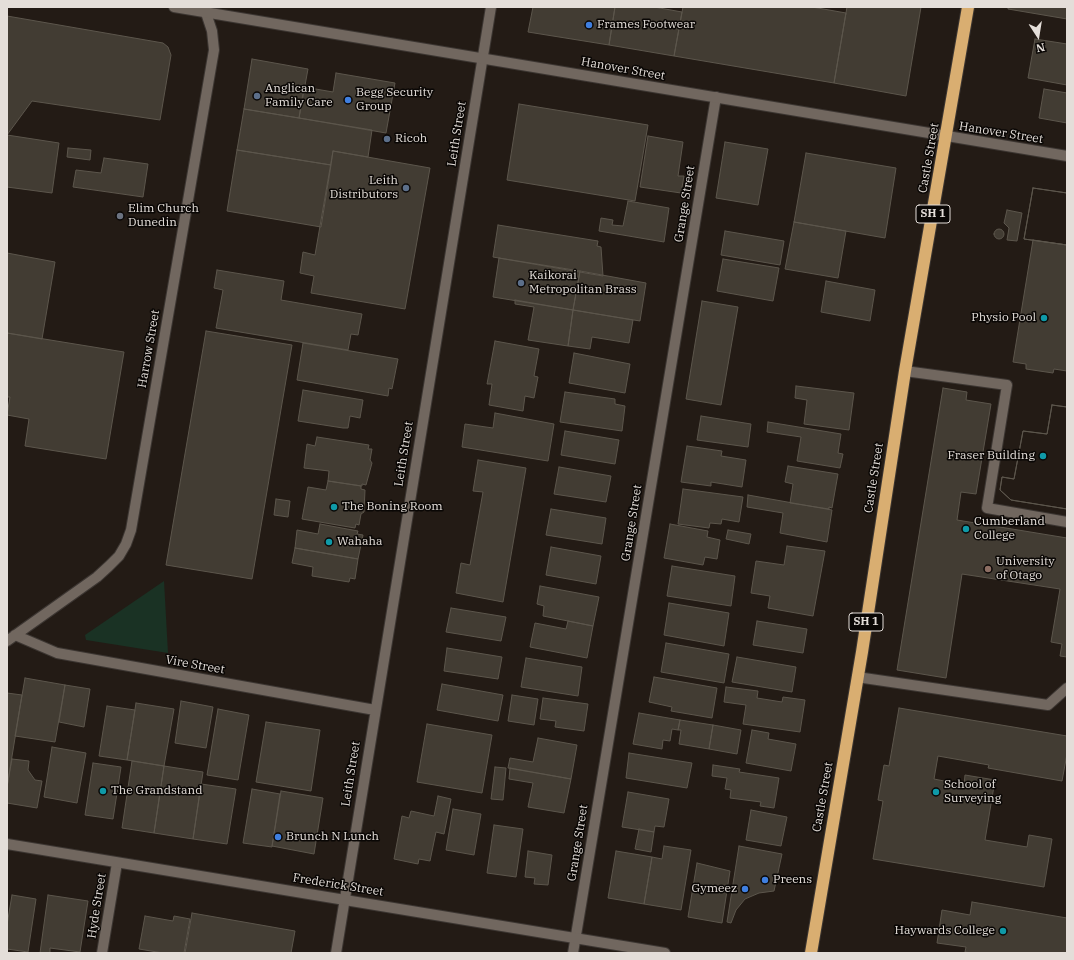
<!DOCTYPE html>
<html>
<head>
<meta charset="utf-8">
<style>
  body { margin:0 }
  #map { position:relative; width:1074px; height:960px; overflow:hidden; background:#231b15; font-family:"IBM Plex Serif",serif }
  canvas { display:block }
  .frame { position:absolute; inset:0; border:8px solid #e4ded9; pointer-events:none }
  .north { position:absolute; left:1018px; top:16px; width:40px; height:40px; -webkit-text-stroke:3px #0a0705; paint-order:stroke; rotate:168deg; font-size:11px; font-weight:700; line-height:16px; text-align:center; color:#e4ded9 }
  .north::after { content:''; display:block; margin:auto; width:14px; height:18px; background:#e4ded9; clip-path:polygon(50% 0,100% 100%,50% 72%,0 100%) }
</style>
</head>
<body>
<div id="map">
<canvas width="1074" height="960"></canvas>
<div class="frame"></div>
<div class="north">N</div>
</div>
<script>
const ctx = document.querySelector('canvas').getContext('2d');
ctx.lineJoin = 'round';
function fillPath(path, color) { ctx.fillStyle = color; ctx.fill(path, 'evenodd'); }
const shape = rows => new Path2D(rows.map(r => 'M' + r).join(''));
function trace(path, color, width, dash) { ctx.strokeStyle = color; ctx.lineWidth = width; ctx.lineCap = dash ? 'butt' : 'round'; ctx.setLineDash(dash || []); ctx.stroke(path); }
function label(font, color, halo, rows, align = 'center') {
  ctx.font = font + ' "IBM Plex Serif",serif'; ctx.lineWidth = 3; ctx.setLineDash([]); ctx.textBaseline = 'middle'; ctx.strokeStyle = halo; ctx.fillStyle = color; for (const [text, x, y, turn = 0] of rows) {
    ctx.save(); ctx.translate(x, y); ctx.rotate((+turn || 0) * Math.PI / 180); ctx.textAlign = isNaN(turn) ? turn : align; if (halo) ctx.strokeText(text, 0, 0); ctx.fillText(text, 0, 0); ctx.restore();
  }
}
const green = shape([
  [164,581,168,653,86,640,85,635]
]);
const building = shape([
  [533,7,615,7,609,45,528,32,533,7],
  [615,7,654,7,682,12,674,56,609,45,615,7],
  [683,7,812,7,846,13,834,83,674,56,683,7],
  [847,7,921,7,906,96,834,83,847,7],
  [1008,7,1067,7,1067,19,1008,9,1008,7],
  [7,16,163,43,168,47,171,55,160,120,32,101,7,135,7,16],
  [1035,39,1067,44,1067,85,1028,78,1035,39],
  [252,59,308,69,299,118,244,109,252,59],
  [336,73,395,83,386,133,299,118,304,87,333,92,336,73],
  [1044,89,1067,93,1067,123,1039,118,1044,89],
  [519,104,648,125,635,201,507,180,519,104],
  [244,109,372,130,368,157,333,151,331,165,237,150,244,109],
  [7,135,59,143,52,193,7,187,7,135],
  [648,136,683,142,678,176,684,176,681,193,640,187,648,136],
  [725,142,768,149,758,205,716,198,725,142],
  [68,148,91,150,90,160,67,157,68,148],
  [237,150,331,165,321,227,227,211,237,150],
  [333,151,430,168,405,309,311,293,314,276,300,273,303,252,315,255,333,151],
  [806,153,896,168,885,238,794,222,806,153],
  [104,158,148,164,143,197,73,187,76,170,101,173,104,158],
  [1033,188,1067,193,1067,245,1024,239,1033,188],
  [1033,188,1067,193,1067,245,1024,239,1033,188],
  [628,201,669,208,664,242,599,231,601,218,613,220,612,225,623,226,628,201],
  [1007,210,1022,213,1017,241,1007,240,1009,228,1004,223,1007,210],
  [794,222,846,231,838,278,785,269,794,222],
  [498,225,598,241,597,246,601,247,603,276,493,257,498,225],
  '994 234a5 5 0 1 1 10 0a5 5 0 1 1-10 0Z',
  [725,231,784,241,780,265,721,255,725,231],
  [1033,240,1067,245,1067,371,1054,369,1053,373,1026,369,1026,364,1013,362,1033,240],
  [7,253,55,262,42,339,7,333,7,253],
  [499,258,580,271,573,310,493,297,499,258],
  [723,259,779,268,773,301,717,291,723,259],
  [217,270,284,281,281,300,362,314,358,335,351,334,348,350,216,328,223,290,214,288,217,270],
  [580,271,646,283,640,321,573,310,580,271],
  [826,281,875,290,870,321,821,312,826,281],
  [515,300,573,310,568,346,528,340,534,307,515,304,515,300],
  [702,301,738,307,721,405,686,399,702,301],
  [573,310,633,320,629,343,592,337,590,349,568,346,573,310],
  [206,331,292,345,252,579,166,565,206,331],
  [7,333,124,352,106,459,25,446,29,419,7,415,10,397,7,397,7,333],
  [495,341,539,349,534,376,538,377,534,398,525,396,523,411,489,405,492,384,487,384,495,341],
  [303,343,398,359,392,389,389,388,388,396,297,380,303,343],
  [574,353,630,364,625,393,569,383,574,353],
  [796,386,854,393,849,430,804,424,807,400,795,398,796,386],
  [943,388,967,392,966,400,991,404,976,494,961,492,957,520,1067,538,1067,657,1060,656,1062,644,1051,642,1060,589,962,574,946,678,897,670,943,388],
  [303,390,363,400,360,418,350,416,348,428,343,428,298,421,303,390],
  [565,392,615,399,615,404,625,406,622,431,560,422,565,392],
  [1052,405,1067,407,1067,509,1011,500,1000,490,1002,477,1014,479,1023,431,1047,434,1052,405],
  [1052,405,1067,407,1067,509,1011,500,1000,490,1002,477,1014,479,1023,431,1047,434,1052,405],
  [495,413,554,424,548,461,462,447,465,424,493,428,495,413],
  [701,416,751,424,748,447,697,440,701,416],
  [768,422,841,434,838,453,843,454,840,468,797,461,801,437,767,432,768,422],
  [565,431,619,440,615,464,561,455,565,431],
  [317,437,369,445,368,449,372,449,370,460,372,463,366,485,362,484,362,486,328,481,329,471,304,468,307,444,315,446,317,437],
  [687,446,722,451,721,456,746,460,742,487,711,482,711,486,681,482,687,446],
  [478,460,526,468,503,602,456,593,461,563,470,565,483,492,473,491,478,460],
  [788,466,838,474,832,508,829,507,829,509,790,503,793,484,785,482,788,466],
  [559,467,611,476,606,502,554,494,559,467],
  [328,481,361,486,361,489,365,490,364,512,361,514,359,525,356,524,355,528,302,519,308,487,326,490,328,481],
  [683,489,743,497,739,522,722,519,721,524,710,523,709,528,678,524,683,489],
  [748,495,832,510,827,542,780,533,783,513,747,507,748,495],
  [276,499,290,501,288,517,274,515,276,499],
  [551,509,606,518,602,544,546,535,551,509],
  [320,524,358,531,357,534,363,535,358,559,295,548,297,530,318,534,320,524],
  [670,524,708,531,707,537,720,540,717,559,705,557,703,565,664,558,670,524],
  [728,530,751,534,749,544,726,539,728,530],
  [787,546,825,551,813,616,768,608,770,596,751,593,756,561,784,565,787,546],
  [551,547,601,556,596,584,546,575,551,547],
  [295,548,358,559,355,579,350,578,349,582,312,576,313,567,292,563,295,548],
  [672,566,735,576,731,606,667,596,672,566],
  [540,586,599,597,593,626,543,616,544,606,537,604,540,586],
  [669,603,729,613,724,646,664,635,669,603],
  [451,608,506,617,501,641,446,632,451,608],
  [568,621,593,626,587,658,530,647,535,623,566,629,568,621],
  [757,621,807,629,803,653,753,645,757,621],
  [666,643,729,654,724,683,661,672,666,643],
  [447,648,502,657,498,679,444,671,447,648],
  [737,657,796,667,792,692,732,682,737,657],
  [526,658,582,667,578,696,521,687,526,658],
  [654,677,717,688,712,718,671,711,672,707,649,702,654,677],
  [25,678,65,685,55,742,15,736,25,678],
  [442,684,503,695,498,721,437,710,442,684],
  [65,685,90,689,84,727,59,722,65,685],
  [726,687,758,691,757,698,782,702,783,697,805,700,800,732,743,724,746,705,724,702,726,687],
  [7,693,22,695,7,787,7,693],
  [512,695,538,699,534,725,508,721,512,695],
  [543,698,588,704,584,731,555,727,556,721,540,719,543,698],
  [181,701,213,707,206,748,175,743,181,701],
  [136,703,174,709,164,766,127,760,136,703],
  [107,706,135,710,127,760,99,756,107,706],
  [899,708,1067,736,1067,754,1062,781,988,768,989,765,938,756,934,779,964,785,965,775,995,780,985,840,1027,847,1029,835,1052,839,1044,887,873,859,883,801,878,800,884,765,889,766,899,708],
  [218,709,249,715,238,780,207,775,218,709],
  [639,713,680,720,678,730,672,729,670,741,663,740,662,749,633,744,639,713],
  [680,720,713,725,709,749,679,744,681,730,678,730,680,720],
  [266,722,320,730,311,791,256,782,266,722],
  [427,724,492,735,482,793,417,782,427,724],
  [713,725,741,730,737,754,709,749,713,725],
  [752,730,769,733,768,739,796,744,791,771,746,763,752,730],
  [538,738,577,745,571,779,508,768,510,758,533,762,538,738],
  [52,747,86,753,77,803,44,797,52,747],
  [629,753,692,763,687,788,626,778,629,753],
  [12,759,29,761,28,770,35,780,42,781,37,808,7,803,7,787,12,759],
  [132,761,164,766,154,833,122,828,132,761],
  [93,763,121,767,113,819,85,815,93,763],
  [713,765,740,769,739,772,779,778,774,808,760,806,761,802,730,798,731,790,725,789,727,778,712,776,713,765],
  [164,766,203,772,193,839,154,833,164,766],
  [495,767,506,768,503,800,491,799,495,767],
  [510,768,571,779,564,813,528,807,533,783,509,779,510,768],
  [201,784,236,789,227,844,193,839,201,784],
  [252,789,280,794,272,847,243,843,252,789],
  [281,791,323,798,314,854,272,846,281,791],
  [628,792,669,799,664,827,655,826,654,832,622,827,628,792],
  [438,796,451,799,444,834,436,832,430,861,419,859,418,864,394,859,402,816,409,818,411,811,434,816,438,796],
  [453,809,481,814,474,855,446,850,453,809],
  [751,810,787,817,781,846,746,840,751,810],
  [494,825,523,829,516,877,487,873,494,825],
  [639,829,654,832,651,852,635,849,639,829],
  [664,846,691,850,681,910,644,904,652,857,662,859,664,846],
  [739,846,782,854,774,891,759,893,745,899,736,910,731,923,727,922,739,846],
  [528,851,552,855,548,885,534,884,535,878,525,877,528,851],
  [616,851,652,857,644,904,608,898,616,851],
  [697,863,730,871,722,923,688,917,697,863],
  [12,895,36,899,28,952,7,949,7,925,12,895],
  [48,895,88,901,80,952,50,948,50,953,40,953,48,895],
  [972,902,1067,918,1067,953,972,953,965,952,966,947,937,943,942,910,970,915,972,902],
  [192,913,295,931,291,953,185,953,192,913],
  [145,916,173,921,174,916,190,919,184,953,163,953,139,949,145,916]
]);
const lane = shape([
  [905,371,1007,385,987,508,1067,522],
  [857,677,1048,705,1067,688]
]);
const street = shape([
  [15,635,57,653,375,710],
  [7,641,97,577,109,566,119,556,126,544,131,530,214,50,212,31,204,7],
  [102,953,117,863],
  [336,953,491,7],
  [573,953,716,97]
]);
const secondary = shape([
  [174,7,1067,156],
  [7,844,665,953]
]);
const highway = shape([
  [811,953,862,652,905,371,968,7]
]);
const markers = [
  [589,25,4,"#3f7fe0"],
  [257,96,4,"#5c6f8a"],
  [348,100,4,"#3f7fe0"],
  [387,139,4,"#5c6f8a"],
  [406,188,4,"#5c6f8a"],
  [120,216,4,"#6b7280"],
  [521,283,4,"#5c6f8a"],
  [1044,318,4,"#0f9aa8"],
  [1043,456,4,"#0f9aa8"],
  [334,507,4,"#0f9aa8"],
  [966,529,4,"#0f9aa8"],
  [329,542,4,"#0f9aa8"],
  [988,569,4,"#8d6e63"],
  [103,791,4,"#0f9aa8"],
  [936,792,4,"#0f9aa8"],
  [278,837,4,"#3f7fe0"],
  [765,880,4,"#3f7fe0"],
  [745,889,4,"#3f7fe0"],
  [1003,931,4,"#0f9aa8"]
];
const shields = [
  [933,214,34],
  [866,622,34]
];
const shieldNames = [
  ["SH 1",933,214],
  ["SH 1",866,622]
];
const poiNames = [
  ["Frames Footwear",597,25],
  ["Anglican",265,89],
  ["Family Care",265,103],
  ["Begg Security",356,93],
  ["Group",356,107],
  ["Ricoh",395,139],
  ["Leith",398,181,"right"],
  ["Distributors",398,195,"right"],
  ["Elim Church",128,209],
  ["Dunedin",128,223],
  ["Kaikorai",529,276],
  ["Metropolitan Brass",529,290],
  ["Physio Pool",1036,318,"right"],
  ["Fraser Building",1035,456,"right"],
  ["The Boning Room",342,507],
  ["Cumberland",974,522],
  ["College",974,536],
  ["Wahaha",337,542],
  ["University",996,562],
  ["of Otago",996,576],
  ["School of",944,785],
  ["Surveying",944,799],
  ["The Grandstand",111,791],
  ["Brunch N Lunch",286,837],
  ["Preens",773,880],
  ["Gymeez",737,889,"right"],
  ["Haywards College",995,931,"right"]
];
const streetNames = [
  ["Hanover Street",623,69,10],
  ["Hanover Street",1001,133,9],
  ["Leith Street",457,134,-81],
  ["Castle Street",929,158,-80],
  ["Grange Street",685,204,-81],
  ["Harrow Street",149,349,-80],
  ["Leith Street",404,454,-81],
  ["Castle Street",874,478,-81],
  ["Grange Street",632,523,-81],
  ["Vire Street",195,665,10],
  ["Leith Street",351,774,-81],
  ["Castle Street",823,797,-80],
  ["Grange Street",578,843,-81],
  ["Frederick Street",338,885,9],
  ["Hyde Street",97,906,-81]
];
fillPath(green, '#1a3224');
fillPath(building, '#423c33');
trace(building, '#5c564c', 1);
trace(lane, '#3c3632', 12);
trace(street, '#3c3632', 12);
trace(secondary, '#3c3632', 12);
trace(highway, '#3c3632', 14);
trace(lane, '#71675f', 10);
trace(street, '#71675f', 10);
trace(secondary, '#71675f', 10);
trace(highway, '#d9ae71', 12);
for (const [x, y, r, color] of markers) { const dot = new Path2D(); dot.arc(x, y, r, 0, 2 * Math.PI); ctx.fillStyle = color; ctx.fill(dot); trace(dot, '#0a0705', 1.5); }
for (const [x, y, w] of shields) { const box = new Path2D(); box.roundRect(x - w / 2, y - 9, w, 18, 3); ctx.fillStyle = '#0a0705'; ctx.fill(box); trace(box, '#e4ded9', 1); }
label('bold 11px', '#e4ded9', null, shieldNames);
label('12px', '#e4ded9', '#0a0705', poiNames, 'left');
label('12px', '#e4ded9', '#0a0705', streetNames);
</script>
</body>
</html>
